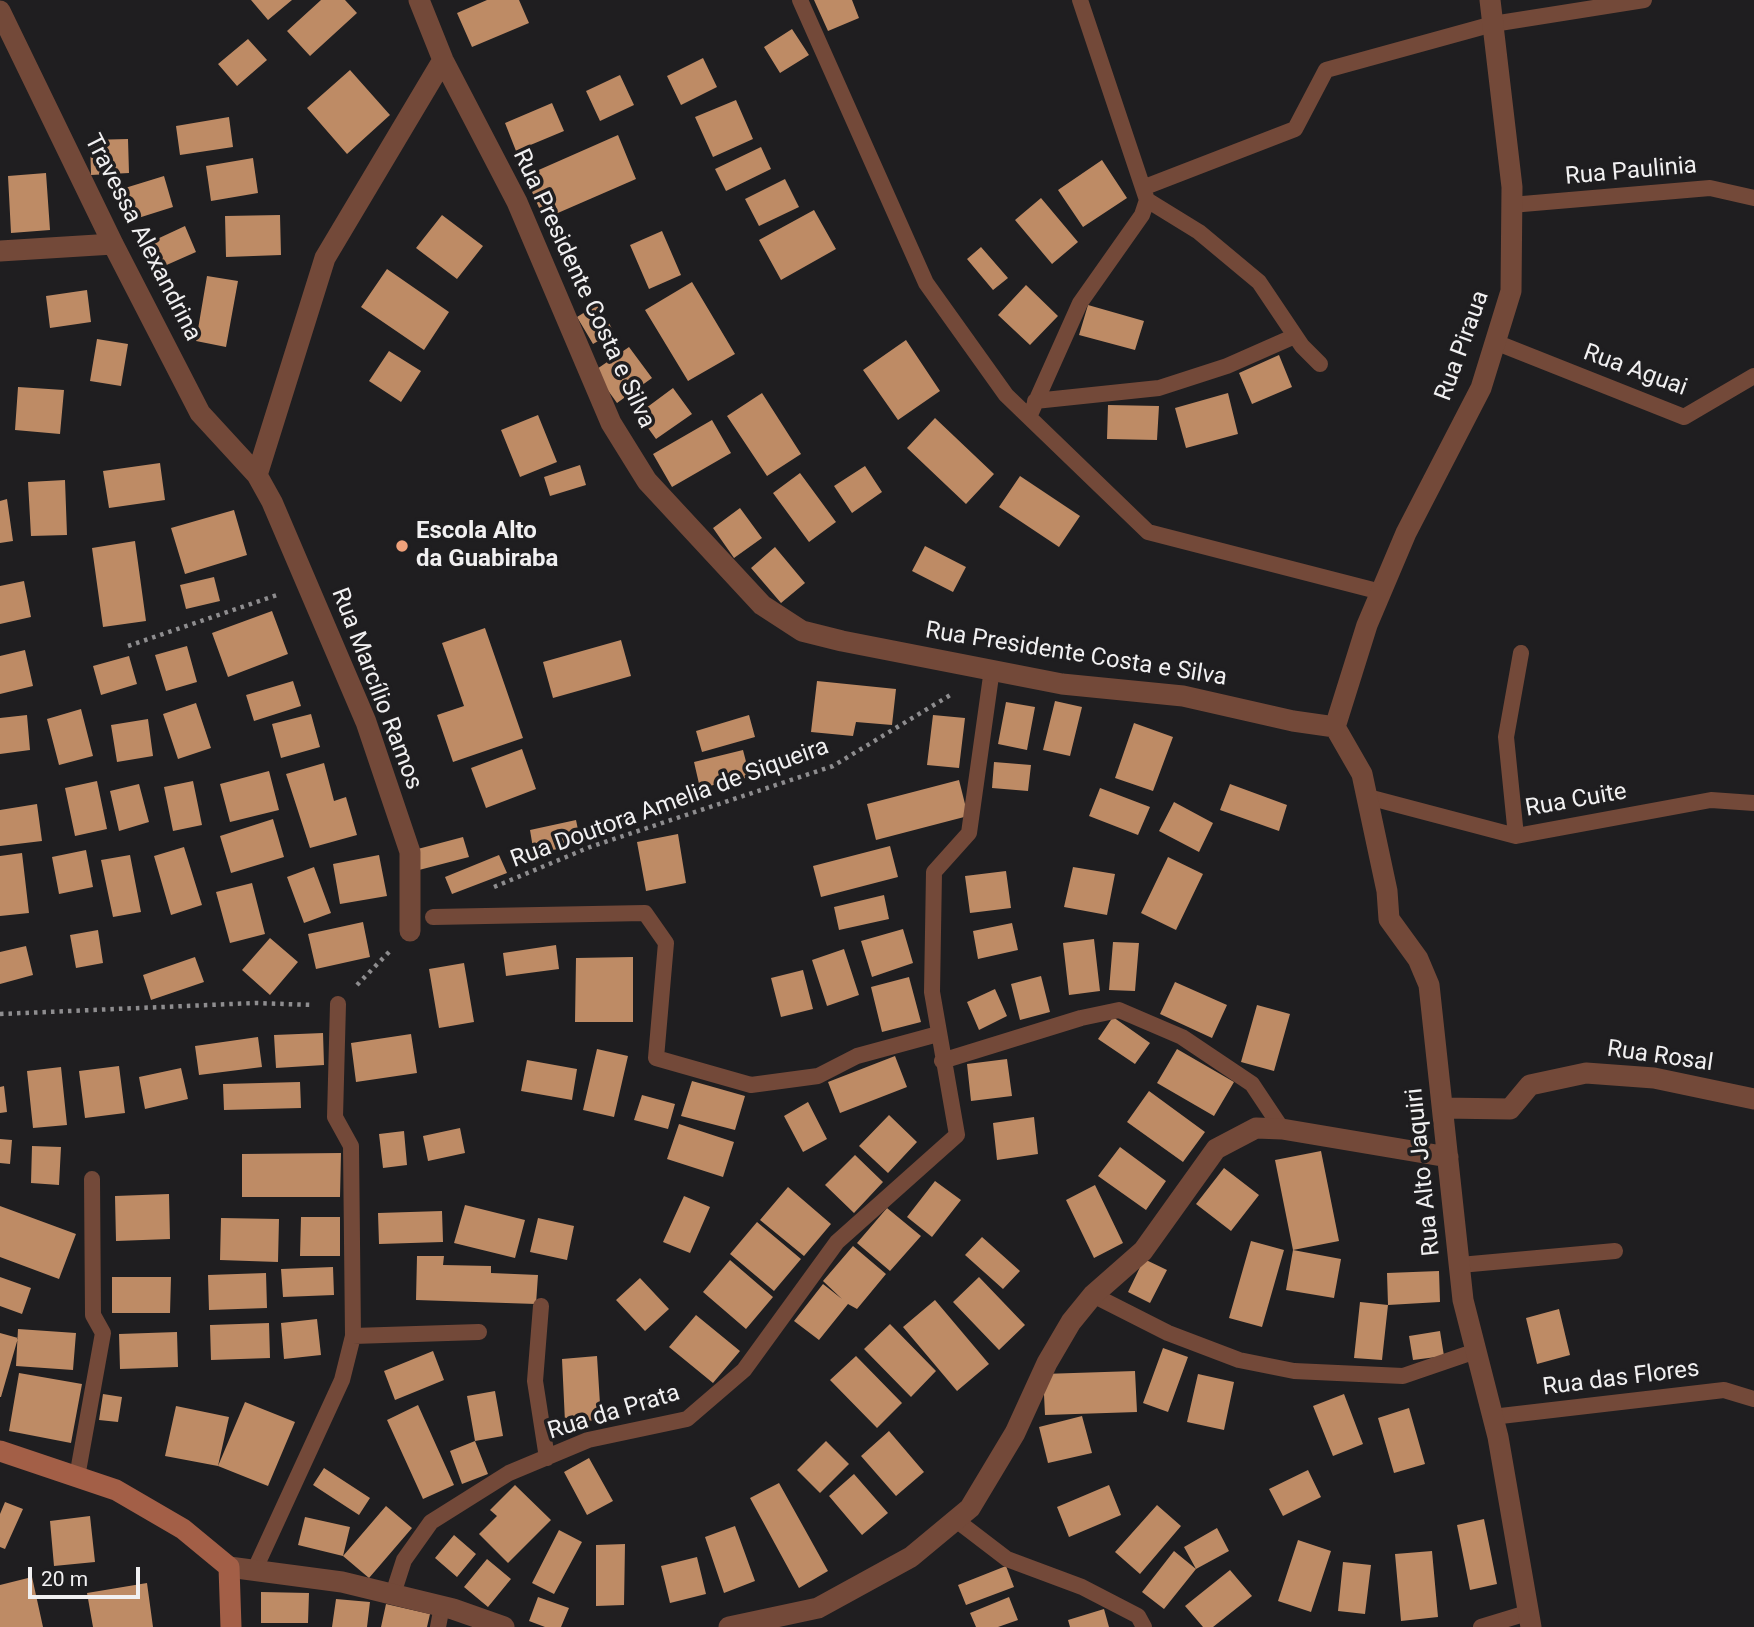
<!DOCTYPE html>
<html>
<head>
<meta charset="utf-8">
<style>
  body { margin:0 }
  #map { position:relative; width:1754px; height:1627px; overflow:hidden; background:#1f1e20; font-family:Roboto,sans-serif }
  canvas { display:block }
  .scale { position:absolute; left:28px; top:1567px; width:112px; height:32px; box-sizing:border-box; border:4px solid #f1f0f1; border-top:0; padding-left:9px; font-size:21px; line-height:24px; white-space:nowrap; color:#f1f0f1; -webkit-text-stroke:5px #1f1e20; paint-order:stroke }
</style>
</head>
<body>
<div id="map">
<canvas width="1754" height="1627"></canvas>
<div class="scale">20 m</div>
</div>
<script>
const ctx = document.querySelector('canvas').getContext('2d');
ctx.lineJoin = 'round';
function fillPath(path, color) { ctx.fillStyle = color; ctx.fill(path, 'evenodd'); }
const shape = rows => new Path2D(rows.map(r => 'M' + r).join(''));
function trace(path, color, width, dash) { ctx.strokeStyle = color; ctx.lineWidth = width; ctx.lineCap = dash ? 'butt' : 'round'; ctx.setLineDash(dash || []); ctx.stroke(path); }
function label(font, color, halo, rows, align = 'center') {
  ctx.font = font + ' Roboto,sans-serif'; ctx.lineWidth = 7; ctx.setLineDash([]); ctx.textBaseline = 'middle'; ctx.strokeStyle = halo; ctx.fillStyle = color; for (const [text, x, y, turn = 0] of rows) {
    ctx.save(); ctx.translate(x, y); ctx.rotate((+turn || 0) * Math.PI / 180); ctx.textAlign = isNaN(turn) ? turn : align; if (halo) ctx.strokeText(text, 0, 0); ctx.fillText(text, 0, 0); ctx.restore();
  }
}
const building = shape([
  [251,0,292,0,268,20],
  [321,0,345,0,357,13,310,56,287,31],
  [487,0,519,0,529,23,472,47,457,13],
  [814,0,852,0,859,18,828,31],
  [792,29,809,55,780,73,764,47],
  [248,39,267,60,237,86,218,64],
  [703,58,717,87,681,105,667,76],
  [350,70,390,115,347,154,307,108],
  [620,75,634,105,600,121,586,91],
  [736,100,753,139,713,157,695,117],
  [552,103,564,131,516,151,505,123],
  [229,117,233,147,180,155,176,126],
  [618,135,636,179,544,219,525,176],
  [128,139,129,173,91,175,90,140],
  [761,147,771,169,726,191,715,169],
  [253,158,258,193,211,201,206,166],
  [1102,160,1127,198,1083,227,1058,190],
  [46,173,50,230,11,233,8,176],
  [164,176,173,207,135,219,125,188],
  [785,179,799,207,759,226,745,199],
  [1041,198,1078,242,1052,264,1015,220],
  [814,210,836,249,781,280,759,240],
  [280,215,281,255,226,257,225,216],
  [442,215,483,246,457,279,416,248],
  [185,226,196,252,153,271,142,246],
  [662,231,681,275,649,289,630,245],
  [981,247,1008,278,993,290,967,259],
  [387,269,449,312,424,350,361,307],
  [207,276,238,281,226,347,196,341],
  [692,282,735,354,688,381,645,310],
  [1026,285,1058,316,1030,345,998,315],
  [87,290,91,322,50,328,46,296],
  [598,304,614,332,593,344,577,317],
  [1088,305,1144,321,1135,350,1079,335],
  [97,339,128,344,121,386,90,381],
  [906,340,940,391,898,420,863,370],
  [629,347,652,378,617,403,594,371],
  [389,351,421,371,401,402,369,381],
  [1279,355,1292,387,1252,404,1239,373],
  [18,387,64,390,60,434,15,430],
  [673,388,692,414,656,439,638,414],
  [762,393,801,454,767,476,727,416],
  [1228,393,1238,434,1186,448,1175,408],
  [1108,405,1159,406,1157,440,1107,439],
  [538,415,557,462,520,477,501,430],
  [935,418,994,474,966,504,907,448],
  [712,420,731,453,672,487,653,454],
  [160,463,165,500,109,508,103,471],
  [580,465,586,485,550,496,544,477],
  [865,466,882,492,852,513,834,486],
  [800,473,836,522,809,542,773,493],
  [1020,476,1080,516,1059,547,999,507],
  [65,480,67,535,31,536,28,482],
  [7,499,13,541,0,543,0,501],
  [740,508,762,538,734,558,713,528],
  [234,510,247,555,185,574,171,528],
  [135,541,146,621,103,627,92,548],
  [925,546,966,567,953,592,912,571],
  [775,547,805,583,781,603,751,568],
  [214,577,220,601,186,609,180,585],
  [24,581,31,617,0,624,0,586],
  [272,611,288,654,228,677,212,633],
  [485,628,523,738,453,762,437,715,464,706,442,643],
  [621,640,631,676,553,698,543,662],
  [187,646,197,682,166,691,155,655],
  [25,650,33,686,0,694,0,656],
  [129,656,137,684,101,695,93,666],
  [293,681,301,706,254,721,246,695],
  [817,681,896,689,892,725,856,722,853,736,811,732],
  [1055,701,1082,707,1070,756,1043,750],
  [1006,702,1035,707,1027,750,998,744],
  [196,703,211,748,178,759,163,714],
  [81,709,93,756,59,765,47,719],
  [311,714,320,747,281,758,272,724],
  [27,715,30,750,0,754,0,718],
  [749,715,755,737,702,752,696,731],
  [933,715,965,718,959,768,927,765],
  [148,719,153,756,117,762,111,725],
  [1134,723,1173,737,1153,791,1115,778],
  [522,749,536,789,486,808,471,768],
  [743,750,750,777,700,788,694,762],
  [994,762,1031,765,1028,791,992,788],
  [324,763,334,801,346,797,357,835,310,848,286,774],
  [269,771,279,810,230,822,220,784],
  [959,780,968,816,876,840,867,804],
  [97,781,107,829,75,836,65,788],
  [193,781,202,825,173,831,164,787],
  [139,784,149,822,119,831,110,791],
  [1230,784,1287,805,1279,831,1220,810],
  [1100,788,1150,807,1138,835,1089,816],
  [1174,802,1213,823,1199,852,1159,831],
  [37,804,42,841,0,846,0,810],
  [273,819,284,857,231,873,220,836],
  [576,820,581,844,534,854,530,830],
  [678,834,686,883,646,891,637,842],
  [463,837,469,857,419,870,414,850],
  [890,846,898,877,821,897,813,866],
  [184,847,202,905,171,915,154,856],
  [86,850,93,887,59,894,52,857],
  [22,853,29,913,0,916,0,856],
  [130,855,141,912,113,917,101,860],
  [379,855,387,896,340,904,333,864],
  [499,855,507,873,452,894,445,877],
  [1168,857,1203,874,1176,930,1141,913],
  [314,867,331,913,304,923,287,877],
  [1073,867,1115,874,1107,915,1064,907],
  [1006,871,1011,908,970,913,965,876],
  [252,883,265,934,230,943,216,892],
  [884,895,889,919,839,930,834,907],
  [363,922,370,957,316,969,308,934],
  [1012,923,1018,950,978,959,973,931],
  [903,929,913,963,872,977,861,941],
  [98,930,103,963,76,968,70,935],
  [270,938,298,962,270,995,242,970],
  [1094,939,1100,991,1069,995,1063,943],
  [1113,942,1139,943,1135,991,1109,990],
  [556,945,559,969,506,976,503,953],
  [26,946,33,975,0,984,0,952],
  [844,949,859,995,827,1006,812,960],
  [195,957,204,982,151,1000,143,975],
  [633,957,633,1022,575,1022,576,958],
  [464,963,474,1022,439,1028,429,969],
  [803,970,813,1009,781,1017,771,978],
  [1041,976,1050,1012,1020,1020,1011,984],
  [909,977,921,1022,882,1032,871,987],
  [1175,982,1227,1005,1212,1038,1160,1014],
  [995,989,1007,1016,979,1030,967,1002],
  [1257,1005,1290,1014,1274,1071,1241,1062],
  [1113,1017,1150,1043,1135,1064,1098,1039],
  [323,1033,324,1065,276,1068,274,1035],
  [411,1034,417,1073,356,1082,351,1043],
  [258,1037,262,1067,199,1075,195,1046],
  [597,1049,628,1056,614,1117,583,1110],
  [1177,1049,1234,1082,1214,1116,1157,1083],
  [895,1056,907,1087,840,1113,828,1082],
  [1007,1059,1012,1096,971,1101,967,1064],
  [527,1060,577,1069,572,1100,521,1091],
  [119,1066,125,1113,85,1118,79,1071],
  [61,1067,67,1125,33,1128,27,1071],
  [181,1068,188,1099,145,1109,139,1077],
  [692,1081,745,1096,735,1130,681,1116],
  [300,1082,301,1108,224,1110,223,1084],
  [4,1086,7,1112,0,1113,0,1087],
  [1149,1091,1205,1132,1183,1162,1127,1122],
  [642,1095,675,1104,668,1129,634,1120],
  [808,1102,827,1139,803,1152,784,1116],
  [889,1115,917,1142,888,1173,859,1146],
  [1034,1117,1038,1154,997,1160,993,1123],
  [679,1124,734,1142,723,1177,667,1159],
  [460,1128,465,1153,428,1161,423,1136],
  [404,1131,407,1165,383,1168,379,1134],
  [0,1139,12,1140,10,1164,0,1163],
  [32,1146,61,1147,59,1185,31,1183],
  [1120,1147,1166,1181,1146,1210,1098,1176],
  [1321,1151,1339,1241,1293,1250,1275,1160],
  [341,1153,340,1197,242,1197,242,1154],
  [855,1155,883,1182,854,1213,825,1185],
  [1224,1168,1259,1195,1231,1231,1196,1204],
  [935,1181,961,1200,932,1237,907,1217],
  [1095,1185,1123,1243,1094,1258,1066,1200],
  [788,1187,831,1224,804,1256,760,1220],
  [169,1194,170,1239,116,1241,115,1196],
  [684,1196,710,1207,690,1253,663,1242],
  [465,1205,525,1220,515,1258,454,1243],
  [0,1206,76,1234,59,1279,0,1257],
  [887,1208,921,1236,890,1271,857,1243],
  [442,1211,443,1242,379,1244,378,1213],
  [301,1217,340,1217,340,1256,300,1256],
  [221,1218,279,1219,278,1262,220,1260],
  [538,1218,574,1226,567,1260,530,1252],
  [757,1222,801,1259,774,1291,730,1254],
  [982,1237,1020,1271,1003,1289,965,1255],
  [1251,1241,1284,1250,1262,1327,1229,1318],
  [853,1246,886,1274,857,1309,848,1304,819,1340,794,1321,823,1284,842,1299,823,1281],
  [1293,1250,1341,1259,1334,1298,1286,1290],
  [417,1256,444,1256,443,1265,491,1266,491,1273,538,1275,536,1304,416,1300],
  [1144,1259,1167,1270,1150,1303,1128,1292],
  [730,1260,773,1297,746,1329,703,1292],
  [333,1267,334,1295,283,1297,281,1269],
  [1439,1271,1440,1302,1388,1305,1387,1273],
  [266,1273,267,1308,209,1310,208,1275],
  [0,1277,31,1288,22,1314,0,1306],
  [112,1277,171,1277,170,1313,112,1313],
  [979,1277,1025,1325,999,1350,953,1302],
  [640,1278,669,1309,645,1331,616,1300],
  [935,1300,989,1364,957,1391,903,1327],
  [1360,1302,1388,1305,1382,1360,1354,1358],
  [1559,1309,1570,1355,1537,1364,1526,1318],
  [696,1315,740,1351,713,1383,669,1347],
  [317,1319,321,1355,284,1359,281,1323],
  [269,1323,270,1358,211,1360,210,1325],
  [890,1324,936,1371,911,1397,864,1349],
  [18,1329,76,1333,73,1370,16,1366],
  [1440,1331,1444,1356,1413,1360,1409,1336],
  [177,1332,178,1367,120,1369,119,1334],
  [0,1333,18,1338,1,1397,0,1397],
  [1163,1348,1188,1357,1168,1412,1143,1403],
  [433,1351,444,1380,395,1400,384,1371],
  [597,1356,601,1420,565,1422,562,1359],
  [856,1356,902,1403,877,1428,830,1380],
  [1135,1371,1137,1412,1045,1415,1043,1374],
  [19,1373,82,1384,71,1443,9,1431],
  [1198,1374,1234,1382,1224,1430,1187,1422],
  [495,1391,503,1436,475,1441,467,1396],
  [103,1394,122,1397,118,1422,99,1420],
  [1344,1394,1363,1444,1333,1456,1313,1406],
  [245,1402,295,1422,268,1486,218,1466],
  [418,1405,454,1485,423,1499,387,1420],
  [176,1406,229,1417,218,1466,165,1456],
  [1409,1408,1425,1464,1394,1473,1378,1418],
  [1082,1416,1092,1453,1048,1463,1039,1427],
  [889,1431,924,1472,896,1496,861,1456],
  [475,1441,488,1474,462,1484,450,1451],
  [826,1441,849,1464,820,1493,797,1470],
  [589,1458,613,1501,587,1515,564,1472],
  [324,1468,370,1498,359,1515,313,1485],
  [1308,1470,1321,1497,1283,1516,1269,1489],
  [854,1474,888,1513,862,1535,829,1496],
  [779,1483,828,1571,799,1588,750,1498],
  [515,1485,551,1520,508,1563,479,1534,497,1516,490,1510],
  [1109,1485,1121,1515,1069,1537,1057,1507],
  [5,1502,23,1509,5,1549,0,1547,0,1514],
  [1157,1505,1181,1526,1140,1574,1115,1552],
  [386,1506,412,1528,369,1578,343,1556],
  [90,1516,95,1562,54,1566,50,1521],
  [305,1517,350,1527,343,1556,298,1545],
  [1484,1519,1497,1584,1470,1590,1457,1525],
  [735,1526,755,1581,724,1593,705,1537],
  [1217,1528,1229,1551,1196,1569,1184,1547],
  [559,1530,582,1542,554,1594,532,1583],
  [454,1535,476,1554,457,1577,435,1558],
  [1298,1540,1331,1551,1311,1612,1278,1601],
  [625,1544,624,1605,596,1606,596,1545],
  [1174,1551,1196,1569,1164,1609,1142,1592],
  [1432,1551,1438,1617,1401,1621,1395,1554],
  [697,1557,706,1594,670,1603,661,1566],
  [487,1559,511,1579,488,1607,464,1587],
  [1343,1562,1371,1565,1365,1614,1338,1611],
  [1006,1566,1014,1587,966,1605,958,1585],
  [1230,1570,1252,1596,1213,1627,1203,1627,1185,1606],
  [32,1577,43,1627,0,1627,0,1585],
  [147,1583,153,1627,93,1627,87,1593],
  [261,1592,309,1593,308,1623,261,1623],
  [538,1597,569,1608,561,1627,545,1627,529,1621],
  [1009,1597,1018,1620,998,1627,976,1627,970,1613],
  [336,1599,370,1602,367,1627,332,1627],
  [386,1604,430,1614,427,1627,381,1627],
  [1104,1609,1109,1627,1070,1627,1068,1620]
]);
const path = shape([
  [128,646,280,594],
  [494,887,590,847,833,766,952,694],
  [357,985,390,951],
  [0,1014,255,1003,314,1005]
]);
const service = shape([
  [800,0,926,283,1006,395,1148,532,1381,592],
  [1145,187,1295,129,1326,70,1493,24,1644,0],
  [1147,200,1199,232,1259,282,1302,346,1320,364],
  [1511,205,1710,188,1754,198],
  [1495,342,1684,417,1754,376],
  [1035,401,1159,388,1227,366,1295,336],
  [1029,417,1080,303,1142,215,1147,200,1080,0],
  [1368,797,1516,836,1711,800,1754,803],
  [1516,836,1506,737,1521,653],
  [433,917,645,913,666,943,656,1058,751,1085,818,1076,857,1056,938,1034],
  [942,1061,1081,1018,1119,1010,1182,1037,1252,1084,1282,1129],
  [1460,1265,1615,1251],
  [1093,1295,1168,1333,1239,1360,1294,1371,1403,1376,1476,1351],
  [541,1306,535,1381,547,1458],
  [353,1336,479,1332],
  [1492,1417,1724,1390,1754,1399],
  [77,1477,103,1333,93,1315,92,1179],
  [956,1520,1007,1559,1082,1587,1138,1616,1144,1627],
  [255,1569,342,1380,353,1336,351,1146,335,1117,338,1004],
  [393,1594,404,1560,431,1522,509,1473,588,1440,687,1419,744,1370,837,1242,957,1135,932,992,934,872,969,833,992,669],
  [438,1627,442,1606],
  [1481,1627,1527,1613]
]);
const minor = shape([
  [419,0,443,60,517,202,611,423,647,481,762,605,802,631,842,641,1062,684,1183,696,1293,721,1335,727],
  [0,11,113,244,200,413,257,475,272,502,366,722,410,852,410,931],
  [0,251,113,244],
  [257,475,325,258,443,60],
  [1335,727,1362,774,1387,891,1389,919,1418,959,1429,985,1463,1300,1498,1437,1531,1627],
  [1335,727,1367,625,1406,533,1481,388,1511,291,1512,187,1490,0],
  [1443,1108,1510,1109,1530,1085,1586,1073,1654,1078,1754,1099],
  [229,1567,342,1582,453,1609,504,1627],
  [729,1627,818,1608,911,1557,970,1508,1015,1433,1047,1363,1071,1322,1093,1295,1143,1251,1216,1149,1256,1128,1282,1129,1448,1157]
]);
const secondary = shape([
  [0,1451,116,1490,183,1529,229,1567,231,1627]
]);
const markers = [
  [402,546,7,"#f0a27b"]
];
const streetNames = [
  ["Rua Paulinia",1631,172,-5],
  ["Travessa Alexandrina",142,238,63],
  ["Rua Presidente Costa e Silva",583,289,65],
  ["Rua Piraua",1463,346,-70],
  ["Rua Aguai",1635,371,20],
  ["Rua Presidente Costa e Silva",1076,655,9],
  ["Rua Marcílio Ramos",376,689,69],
  ["Rua Cuite",1576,801,-10],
  ["Rua Doutora Amelia de Siqueira",670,804,-20],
  ["Rua Rosal",1660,1057,8],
  ["Rua Alto Jaquiri",1424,1172,-96],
  ["Rua das Flores",1621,1379,-7],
  ["Rua da Prata",614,1413,-17]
];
const poiNames = [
  ["Escola Alto",416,532],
  ["da Guabiraba",416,560]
];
fillPath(building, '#be8b65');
trace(path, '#8e8d8f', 4.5, [3.5, 5]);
trace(service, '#734939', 16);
trace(minor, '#734939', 21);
trace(secondary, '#a35f47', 21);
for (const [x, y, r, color] of markers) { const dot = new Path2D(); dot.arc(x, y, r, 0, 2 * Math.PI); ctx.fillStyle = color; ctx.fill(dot); trace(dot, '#1f1e20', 2.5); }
label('24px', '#f1f0f1', '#1f1e20', streetNames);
label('bold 24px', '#f1f0f1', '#1f1e20', poiNames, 'left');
</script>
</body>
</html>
